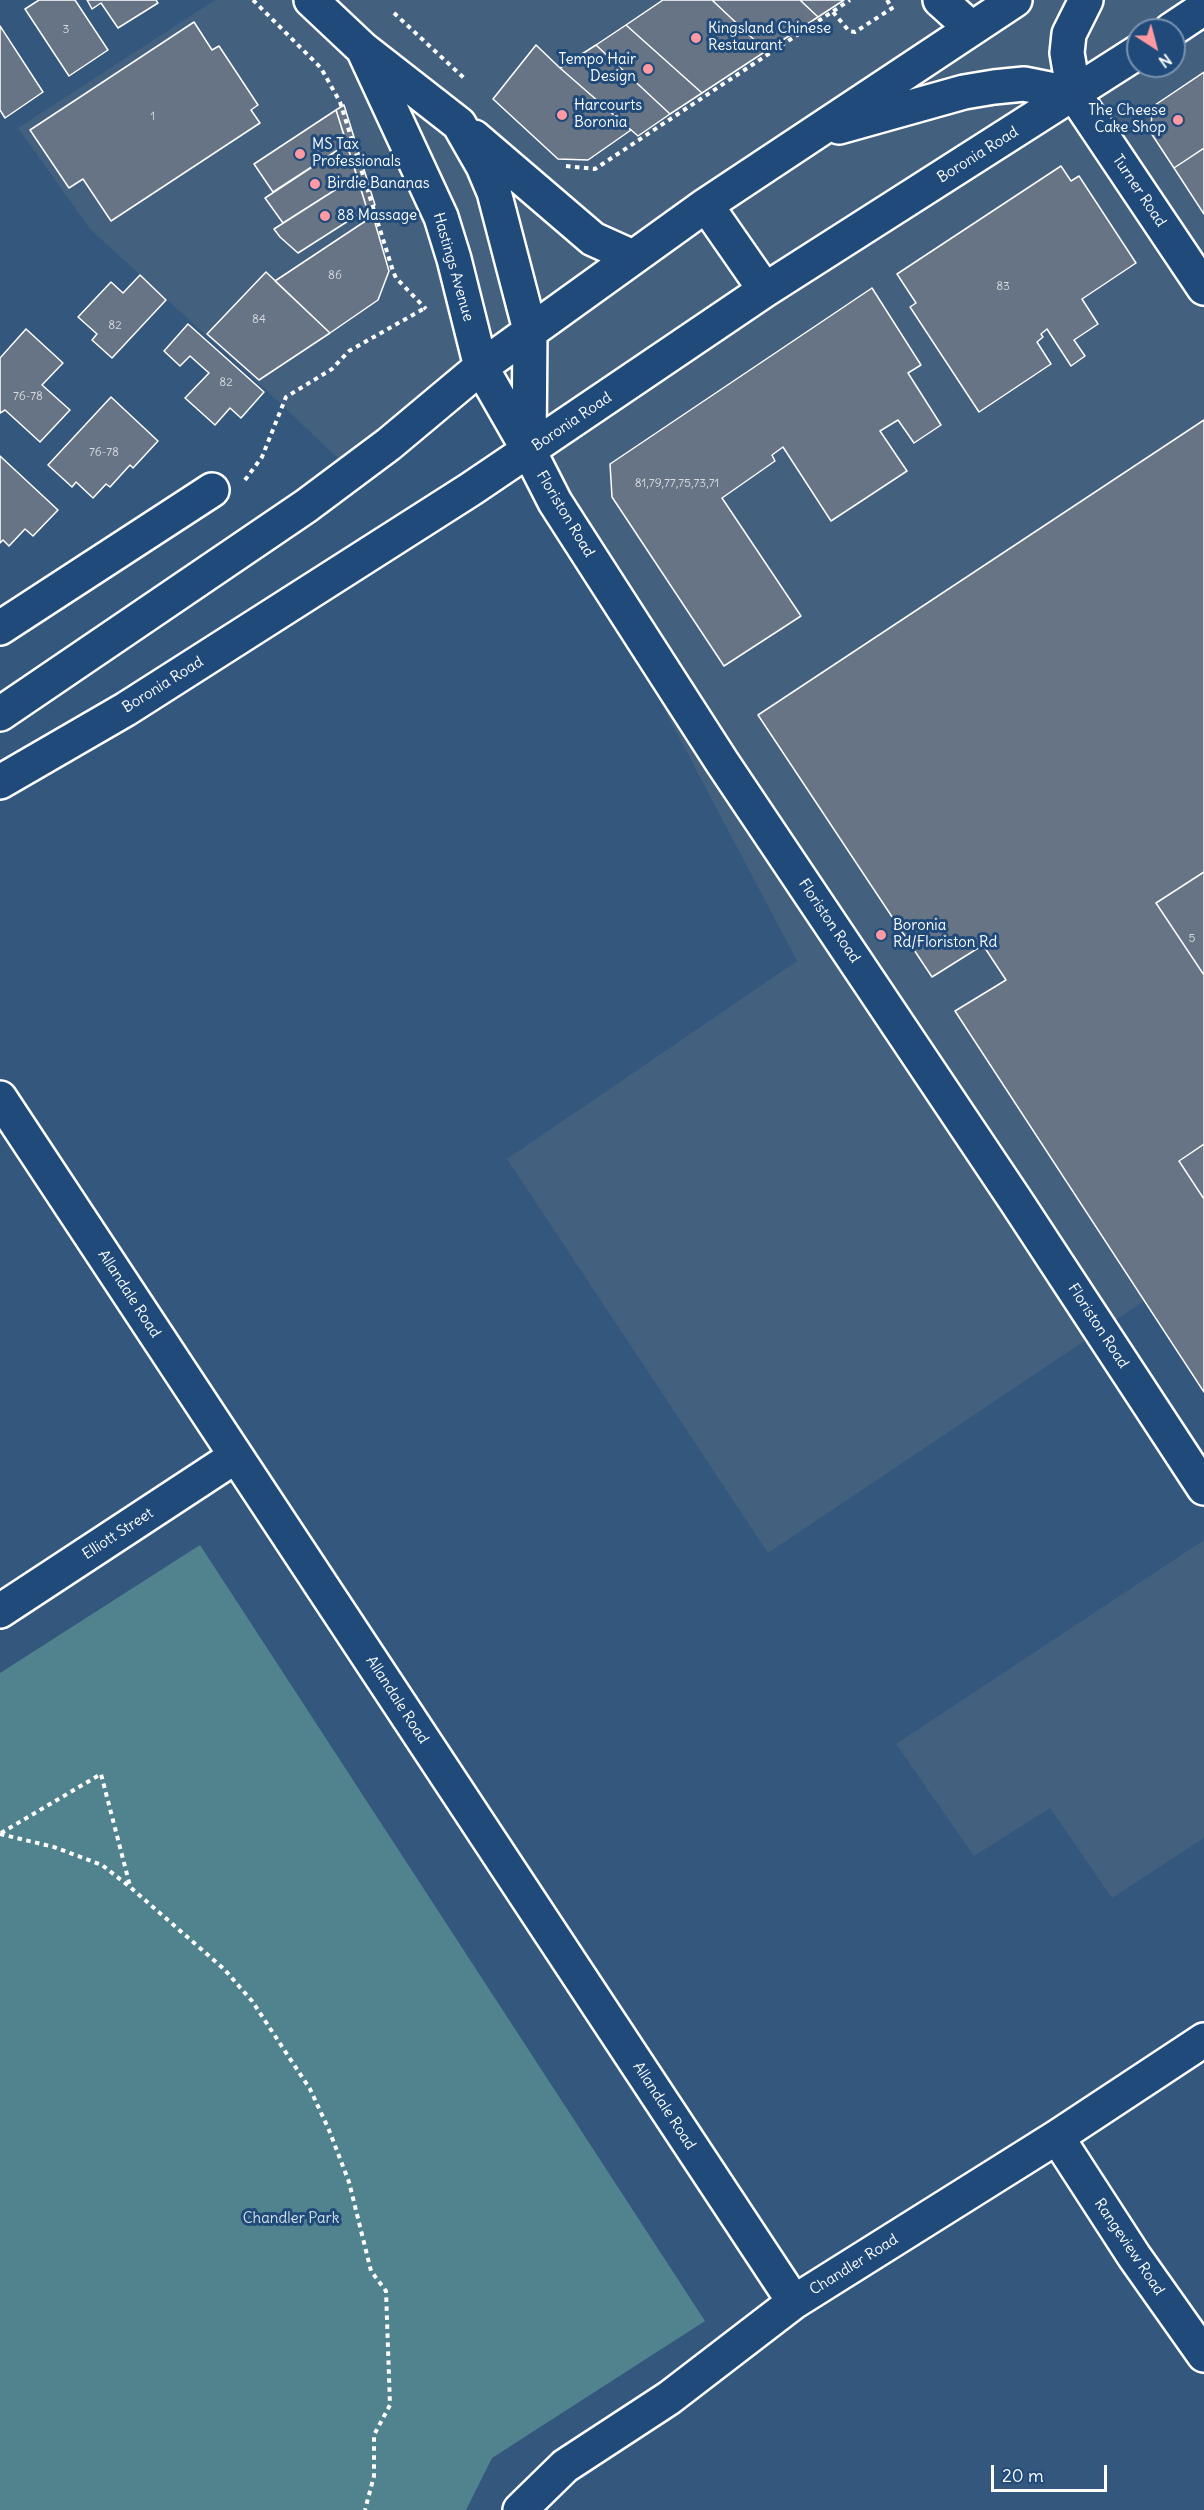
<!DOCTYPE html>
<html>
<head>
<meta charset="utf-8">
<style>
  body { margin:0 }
  #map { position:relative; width:1204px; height:2510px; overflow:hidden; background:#34577d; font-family:Delius,sans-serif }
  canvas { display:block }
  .north { position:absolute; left:1126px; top:18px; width:60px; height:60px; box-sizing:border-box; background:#1f4a7a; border:2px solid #7992af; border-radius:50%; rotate:144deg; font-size:16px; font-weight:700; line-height:24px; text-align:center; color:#fff }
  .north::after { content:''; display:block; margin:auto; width:21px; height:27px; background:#ff9aa2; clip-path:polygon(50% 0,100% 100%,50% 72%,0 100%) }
  .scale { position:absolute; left:991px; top:2465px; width:116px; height:27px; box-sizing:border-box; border:3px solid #fff; border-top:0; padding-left:8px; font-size:18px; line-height:21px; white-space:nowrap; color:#fff; -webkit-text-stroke:4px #1f4a7a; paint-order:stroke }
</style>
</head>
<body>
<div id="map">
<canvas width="1204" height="2510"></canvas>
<div class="north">N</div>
<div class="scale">20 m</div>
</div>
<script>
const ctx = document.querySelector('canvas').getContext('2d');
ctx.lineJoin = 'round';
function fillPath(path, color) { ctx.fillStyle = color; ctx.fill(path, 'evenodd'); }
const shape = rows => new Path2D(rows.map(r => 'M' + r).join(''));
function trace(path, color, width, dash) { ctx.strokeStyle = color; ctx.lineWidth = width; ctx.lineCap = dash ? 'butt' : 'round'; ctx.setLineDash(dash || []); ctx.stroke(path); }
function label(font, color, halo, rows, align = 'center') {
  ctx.font = font + ' Delius,sans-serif'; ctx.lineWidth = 6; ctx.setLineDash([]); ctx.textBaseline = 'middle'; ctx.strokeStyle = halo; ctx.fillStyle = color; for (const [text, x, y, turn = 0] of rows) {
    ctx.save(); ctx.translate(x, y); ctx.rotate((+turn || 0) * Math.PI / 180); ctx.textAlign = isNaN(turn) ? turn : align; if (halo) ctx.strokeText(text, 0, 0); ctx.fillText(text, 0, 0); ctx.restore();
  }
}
const built = shape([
  [215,0,1204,0,1204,1381,1150,1297,768,1553,507,1159,797,961,555,502,480,367,352,472,280,403,90,229,18,128],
  [1138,30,1174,30,1174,66,1138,66],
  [1204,1540,1204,1838,1112,1898,1050,1808,974,1856,896,1744]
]);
const green = shape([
  [200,1545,705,2321,492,2458,466,2510,0,2510,0,1673]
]);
const building = shape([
  [39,0,75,0,108,50,69,76,25,9,39,0],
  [87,0,156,0,158,3,118,28,101,3,92,9,87,0],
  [663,0,712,0,766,51,702,93,626,25,663,0],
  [712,0,800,0,818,17,766,51,712,0],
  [800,0,844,0,818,17,800,0],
  [194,22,212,50,219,46,258,105,251,110,260,123,111,221,83,179,69,188,30,130,194,22],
  [626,25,702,93,670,114,596,45,626,25],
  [0,26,43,92,5,118,0,110,0,26],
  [536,45,560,68,631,130,588,160,558,159,493,99,536,45],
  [596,45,670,114,638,136,560,68,596,45],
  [1204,72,1204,148,1174,168,1151,133,1152,107,1204,72],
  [344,105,375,205,367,209,336,110,344,105],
  [336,110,347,144,273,192,254,164,336,110],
  [347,144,357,176,283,223,265,198,347,144],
  [1204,148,1204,214,1174,168,1204,148],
  [1061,166,1071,181,1079,176,1136,263,1082,299,1098,324,1074,340,1085,356,1071,366,1047,329,1041,334,1043,337,1037,342,1051,364,979,412,910,307,916,303,897,274,1061,166],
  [357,176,367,209,298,253,280,237,274,229,357,176],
  [373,216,389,271,378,300,330,333,275,281,373,216],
  [266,272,330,333,259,380,207,334,266,272],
  [140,275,166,300,112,358,92,340,97,334,78,317,111,282,123,293,140,275],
  [872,288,921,365,908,373,941,425,914,443,898,420,880,431,907,471,831,521,783,447,772,455,775,461,722,498,801,616,724,666,612,497,610,464,872,288],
  [188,324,264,392,241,418,230,408,215,425,185,398,209,373,190,356,180,366,164,351,188,324],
  [26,329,63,363,42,385,70,410,40,442,5,410,0,413,0,358,26,329],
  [111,397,158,441,133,468,130,465,110,487,106,484,93,498,76,482,72,487,48,465,111,397],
  [1204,420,1204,872,1156,903,1204,975,1204,1144,1179,1161,1204,1199,1204,1392,955,1011,1006,980,983,945,932,977,758,715,1204,420],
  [0,456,58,510,33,536,25,529,9,546,3,540,0,543,0,456],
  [1204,872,1204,975,1156,903,1204,872],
  [1204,1144,1204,1199,1179,1161,1204,1144]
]);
const path = shape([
  [253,0,321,68,340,102,393,271,396,278,426,309],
  [887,0,892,8],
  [833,12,849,31,855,32,897,5],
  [394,13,464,78],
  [566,166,595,169,850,0],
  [245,480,262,457,286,397,332,369,349,351,425,308],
  [1,1833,101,1774,130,1886],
  [0,1834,54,1847,102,1865,130,1887,224,1969,252,2001,310,2089,329,2130,349,2182,371,2271,386,2291,390,2405,374,2435,374,2476,365,2510]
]);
const minor = shape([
  [940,0,971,28],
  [1074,94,1204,288],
  [0,628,212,490],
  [0,1098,794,2302],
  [0,1611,236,1456],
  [1057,2137,1134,2256,1204,2355],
  [520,2510,565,2466,669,2398,794,2302,1057,2137,1204,2040]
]);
const major = shape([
  [311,0,363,49,459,124,483,166,494,192,530,330,529,449],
  [1171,30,1204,8],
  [363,49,441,217,454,259,481,367,529,451,555,502,722,762,1016,1201,1204,1488],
  [1074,94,1067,53,1069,34,1086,0],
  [839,127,964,92,994,87,1024,84,1074,94],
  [474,137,593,239,633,257],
  [706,205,765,290],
  [0,714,306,506,389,444,481,367,706,205,1015,0],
  [0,782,126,709,471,489,765,290,1138,52]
]);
const markers = [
  [696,38,6,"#ff9aa2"],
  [648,69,6,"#ff9aa2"],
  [562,115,6,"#ff9aa2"],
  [1178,120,6,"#ff9aa2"],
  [300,154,6,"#ff9aa2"],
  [315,184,6,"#ff9aa2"],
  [325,216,6,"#ff9aa2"],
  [881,935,6,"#ff9aa2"]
];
const numberNames = [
  ["3",66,30],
  ["1",153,117],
  ["86",335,276],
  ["83",1003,287],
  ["84",259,320],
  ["82",115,326],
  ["82",226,383],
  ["76-78",28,397],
  ["76-78",104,453],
  ["81,79,77,75,73,71",677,484],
  ["5",1192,939]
];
const poiNames = [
  ["Kingsland Chinese",708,29],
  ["Restaurant",708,46],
  ["Tempo Hair",636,60,"right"],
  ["Design",636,77,"right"],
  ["Harcourts",574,106],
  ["Boronia",574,123],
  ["The Cheese",1166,111,"right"],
  ["Cake Shop",1166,128,"right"],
  ["MS Tax",312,145],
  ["Professionals",312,162],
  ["Birdie Bananas",327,184],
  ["88 Massage",337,216],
  ["Boronia",893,926],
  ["Rd/Floriston Rd",893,943]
];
const streetNames = [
  ["Boronia Road",978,155,-32],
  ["Turner Road",1139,191,56],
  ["Hastings Avenue",453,267,74],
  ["Boronia Road",572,422,-34],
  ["Floriston Road",565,514,59],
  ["Boronia Road",163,685,-32],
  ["Floriston Road",829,921,56],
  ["Allandale Road",129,1294,57],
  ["Floriston Road",1098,1326,57],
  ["Elliott Street",118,1534,-33],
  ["Allandale Road",397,1700,57],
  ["Allandale Road",664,2106,57],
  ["Rangeview Road",1129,2247,56],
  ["Chandler Road",854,2265,-32]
];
const parkNames = [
  ["Chandler Park",291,2219]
];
fillPath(built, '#43607f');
fillPath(green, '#51838f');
fillPath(building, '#667485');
trace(building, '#fff', 1.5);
trace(minor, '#fff', 38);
trace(major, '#fff', 38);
trace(path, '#fff', 4, [4.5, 4.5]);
trace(minor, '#1f4a7a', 33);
trace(major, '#1f4a7a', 33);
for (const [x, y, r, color] of markers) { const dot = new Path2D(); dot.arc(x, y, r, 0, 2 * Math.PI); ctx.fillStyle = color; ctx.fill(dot); trace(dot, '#1f4a7a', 2); }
label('12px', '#d9dce0', null, numberNames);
label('15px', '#fff', '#1f4a7a', poiNames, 'left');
label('15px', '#fff', '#1f4a7a', streetNames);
label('15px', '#d4e0e3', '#1f4a7a', parkNames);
</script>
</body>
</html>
